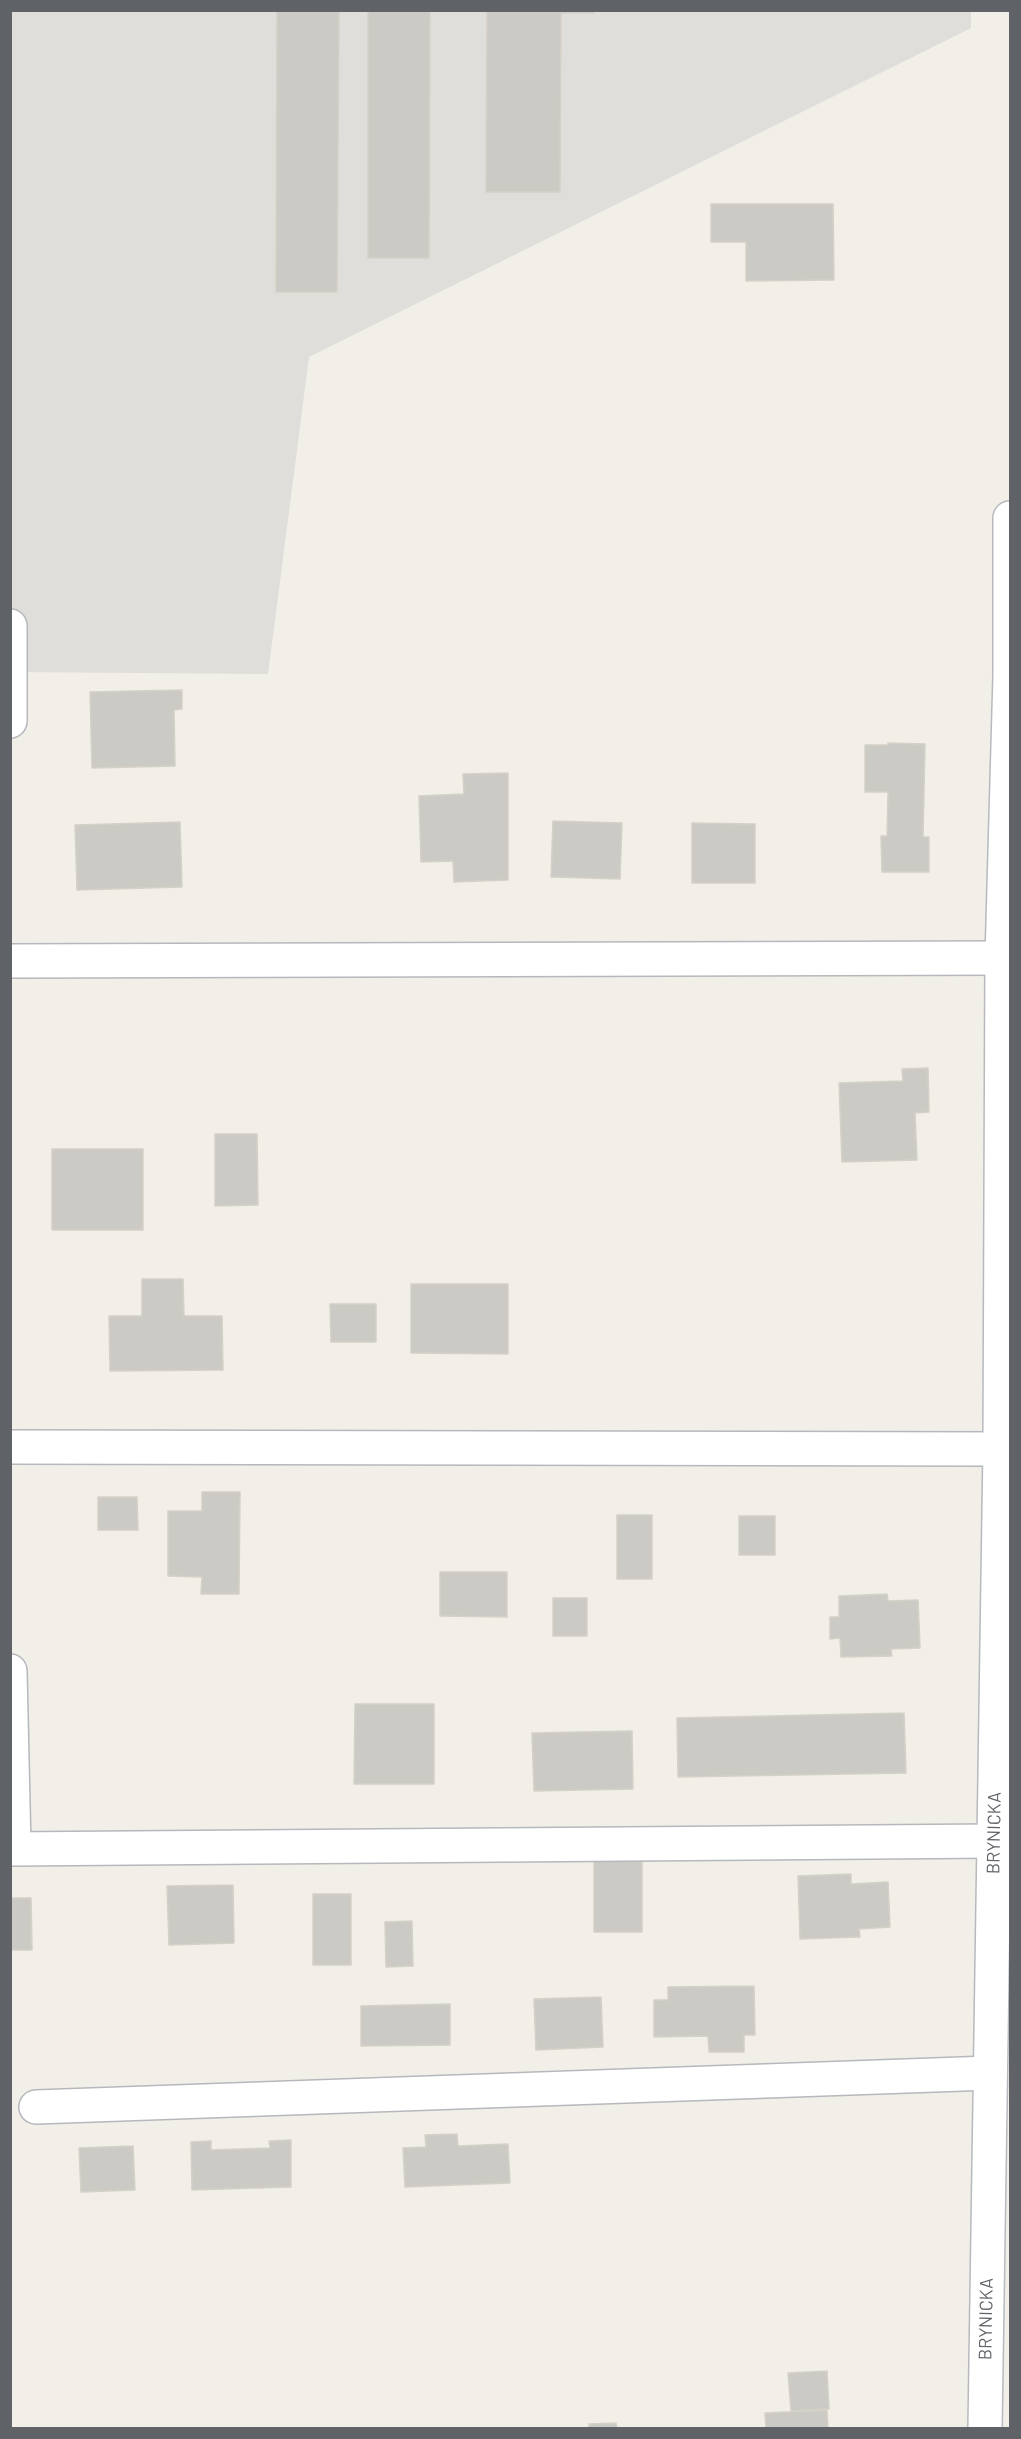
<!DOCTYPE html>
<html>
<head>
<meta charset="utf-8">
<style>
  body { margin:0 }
  #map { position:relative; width:1021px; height:2439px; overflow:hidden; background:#f1efe8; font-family:Barlow,sans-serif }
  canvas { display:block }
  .frame { position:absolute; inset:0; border:12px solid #5f6368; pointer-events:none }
</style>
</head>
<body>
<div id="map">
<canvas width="1021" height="2439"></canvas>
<div class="frame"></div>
</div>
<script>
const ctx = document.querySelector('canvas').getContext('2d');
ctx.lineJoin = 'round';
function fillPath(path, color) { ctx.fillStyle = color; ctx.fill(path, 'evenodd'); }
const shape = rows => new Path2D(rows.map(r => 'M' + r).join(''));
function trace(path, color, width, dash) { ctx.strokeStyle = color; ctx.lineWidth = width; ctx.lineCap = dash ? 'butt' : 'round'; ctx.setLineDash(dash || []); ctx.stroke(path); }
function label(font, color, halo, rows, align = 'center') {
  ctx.font = font + ' Barlow,sans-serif'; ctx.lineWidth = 4.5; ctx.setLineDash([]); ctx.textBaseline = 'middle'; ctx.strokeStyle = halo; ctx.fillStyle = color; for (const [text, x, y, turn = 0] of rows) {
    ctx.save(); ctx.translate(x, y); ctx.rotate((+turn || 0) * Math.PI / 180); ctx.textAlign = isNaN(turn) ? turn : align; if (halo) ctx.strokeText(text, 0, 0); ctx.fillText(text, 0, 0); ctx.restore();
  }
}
const industrial = shape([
  [10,11,971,11,971,28,309,357,268,674,11,672]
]);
const building = shape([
  [277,10,339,10,337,292,276,292,277,10],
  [368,10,430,10,429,258,368,258,368,10],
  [487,10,594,10,594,13,561,13,560,192,486,192,487,10],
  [711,204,833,204,834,280,746,281,746,242,711,242,711,204],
  [182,690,182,709,174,710,175,766,92,768,90,692,182,690],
  [888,743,925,744,923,837,929,837,929,872,882,872,881,836,887,836,888,792,865,792,865,745,888,745,888,743],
  [508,773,508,880,454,882,453,861,421,862,419,796,464,794,463,774,508,773],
  [553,821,622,823,620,879,551,877,553,821],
  [180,822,182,887,77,890,75,825,180,822],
  [692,823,755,824,755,883,692,883,692,823],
  [928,1068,929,1112,915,1113,917,1160,842,1162,839,1083,903,1081,902,1069,928,1068],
  [215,1134,257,1134,258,1205,215,1206,215,1134],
  [52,1149,143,1149,143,1230,52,1230,52,1149],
  [142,1279,183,1279,184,1316,222,1316,223,1370,110,1371,109,1316,142,1316,142,1279],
  [411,1284,508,1284,508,1354,411,1353,411,1284],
  [330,1304,376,1304,376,1342,331,1342,330,1304],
  [202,1492,240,1492,239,1594,201,1594,202,1577,168,1576,168,1511,202,1511,202,1492],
  [98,1497,137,1497,138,1530,98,1530,98,1497],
  [617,1515,652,1515,652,1579,617,1579,617,1515],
  [739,1516,775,1516,775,1555,739,1555,739,1516],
  [440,1572,507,1572,507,1617,440,1616,440,1572],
  [887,1594,888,1601,918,1600,920,1648,891,1649,892,1656,841,1657,840,1638,830,1639,830,1617,839,1617,839,1596,887,1594],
  [553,1598,587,1598,587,1636,553,1636,553,1598],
  [355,1704,434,1704,434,1784,354,1784,355,1704],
  [904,1713,906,1773,678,1777,677,1718,904,1713],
  [632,1731,633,1789,534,1791,532,1733,632,1731],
  [594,1861,642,1861,642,1932,594,1932,594,1861],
  [851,1874,851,1884,888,1882,890,1927,859,1929,860,1937,800,1939,798,1876,851,1874],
  [233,1885,234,1943,169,1945,167,1886,233,1885],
  [313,1894,351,1894,351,1965,313,1965,313,1894],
  [10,1898,31,1898,32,1950,10,1950,10,1898],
  [412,1921,413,1966,386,1967,385,1922,412,1921],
  [754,1986,755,2035,744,2035,744,2052,709,2052,708,2036,654,2037,654,2000,668,2000,668,1987,754,1986],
  [601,1997,603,2047,536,2050,534,1999,601,1997],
  [450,2004,450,2045,361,2046,361,2006,450,2004],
  [457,2134,458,2146,508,2144,510,2183,405,2187,403,2148,426,2147,425,2135,457,2134],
  [291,2140,291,2187,192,2190,191,2142,211,2141,211,2150,270,2148,269,2141,291,2140],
  [133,2146,135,2190,81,2192,79,2148,133,2146],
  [827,2371,829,2409,791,2411,788,2373,827,2371],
  [827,2410,828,2428,766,2428,765,2413,827,2410],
  [616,2423,617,2428,589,2428,589,2424,616,2423]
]);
const street = shape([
  [10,626,10,721],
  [10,961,1002,958],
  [10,1447,1000,1449],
  [10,1671,14,1849],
  [10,1849,994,1841],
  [36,2107,990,2073]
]);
const secondary = shape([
  [985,2428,1000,1449,1002,958,1010,676,1010,518]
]);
const streetNames = [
  ["BRYNICKA",994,1833,-89],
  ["BRYNICKA",986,2319,-89]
];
fillPath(industrial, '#e0deda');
fillPath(building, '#cccac5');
trace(building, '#d6d1c6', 1.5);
trace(street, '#b5b8bc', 36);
trace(secondary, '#b6babf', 36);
trace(street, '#fff', 33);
trace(secondary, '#fff', 33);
label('18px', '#5f6368', '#fff', streetNames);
</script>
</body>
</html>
